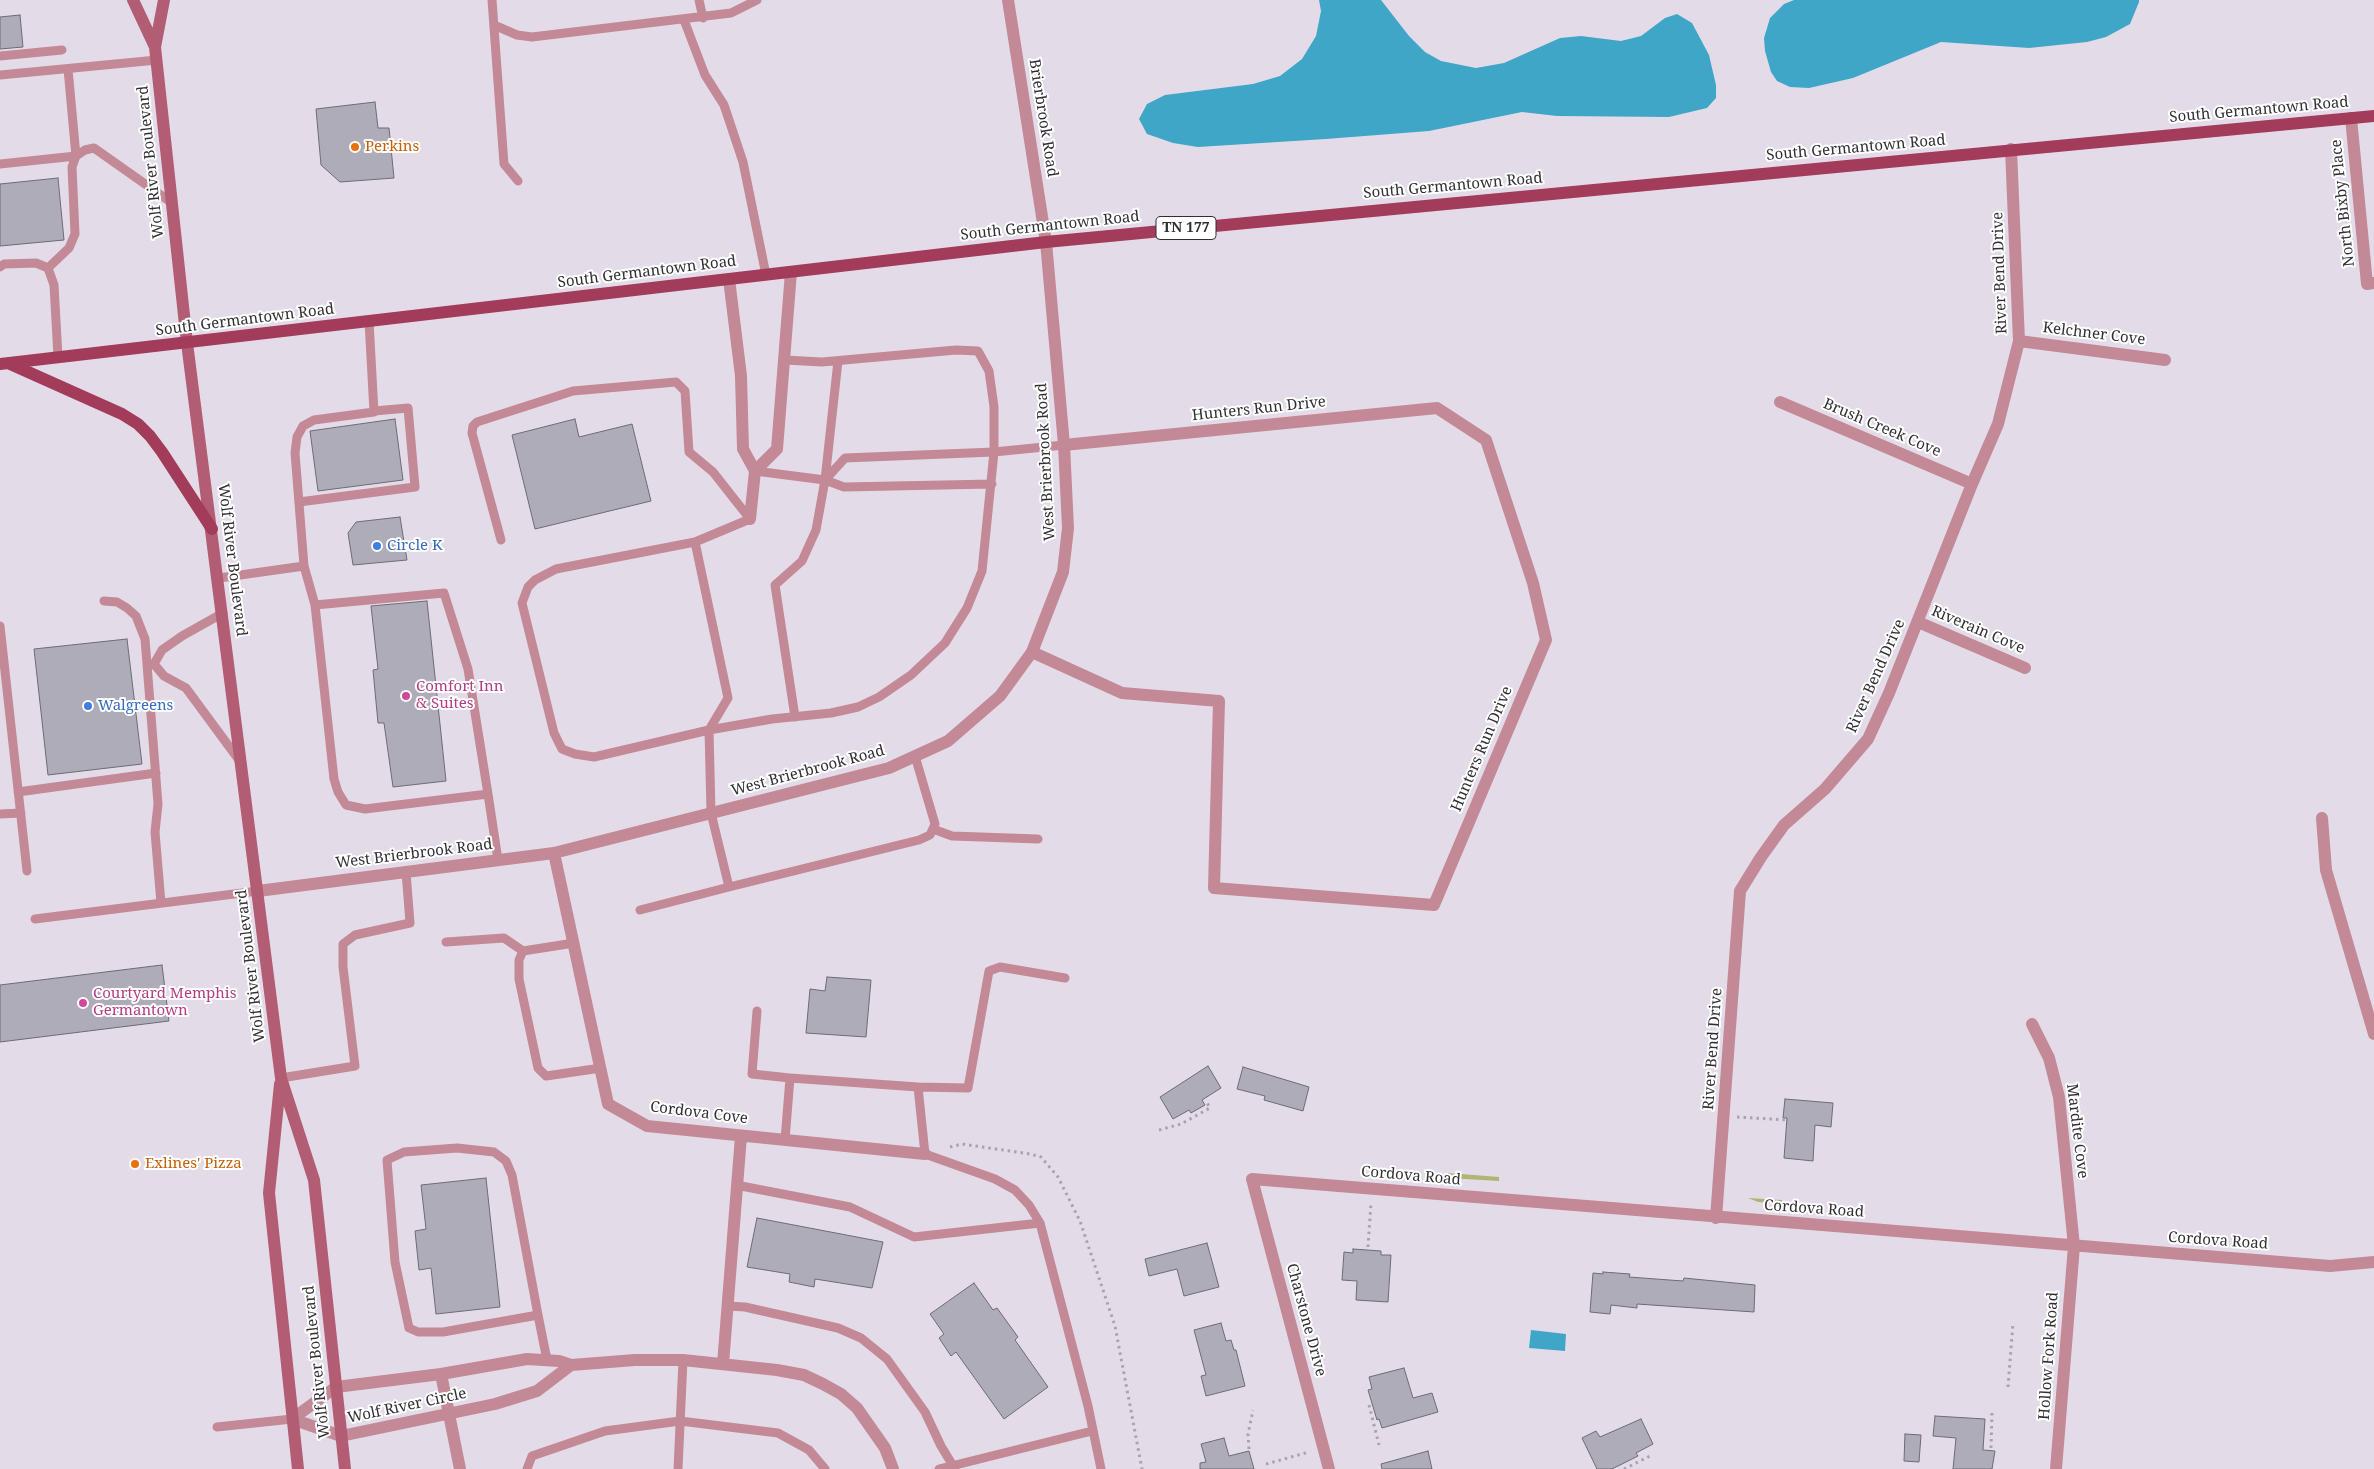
<!DOCTYPE html>
<html>
<head>
<meta charset="utf-8">
<style>
  body { margin:0 }
  canvas { display:block; background:#e3dce8 }
</style>
</head>
<body>
<canvas width="2374" height="1469"></canvas>
<script>
const ctx = document.querySelector('canvas').getContext('2d');
ctx.lineJoin = 'round';
function fillPath(path, color) { ctx.fillStyle = color; ctx.fill(path, 'evenodd'); }
const shape = rows => new Path2D(rows.map(r => 'M' + r).join(''));
function trace(path, color, width, dash) { ctx.strokeStyle = color; ctx.lineWidth = width; ctx.lineCap = dash ? 'butt' : 'round'; ctx.setLineDash(dash || []); ctx.stroke(path); }
function label(font, color, halo, rows, align = 'center') {
  ctx.font = font + ' "Noto Serif",serif'; ctx.lineWidth = 4; ctx.setLineDash([]); ctx.textBaseline = 'middle'; ctx.strokeStyle = halo; ctx.fillStyle = color; for (const [text, x, y, turn = 0] of rows) {
    ctx.save(); ctx.translate(x, y); ctx.rotate((+turn || 0) * Math.PI / 180); ctx.textAlign = isNaN(turn) ? turn : align; if (halo) ctx.strokeText(text, 0, 0); ctx.fillText(text, 0, 0); ctx.restore();
  }
}
const green = shape([
  [1448,1173,1499,1177,1499,1181,1447,1178],
  [1748,1198,1782,1200,1782,1204,1758,1202]
]);
const water = shape([
  [1319,0,1381,0,1409,36,1425,52,1441,61,1476,68,1504,63,1560,38,1581,36,1621,41,1641,36,1665,18,1677,14,1692,23,1709,55,1716,85,1716,98,1707,108,1669,117,1557,116,1522,112,1429,131,1326,139,1198,147,1173,143,1147,134,1139,119,1147,104,1165,95,1253,84,1280,76,1302,59,1316,36,1321,11],
  [1794,0,2139,0,2139,2,2130,24,2106,37,2087,42,2029,48,1941,42,1853,78,1809,88,1790,87,1777,81,1771,72,1765,51,1764,38,1770,18,1784,4],
  [1531,1330,1566,1334,1565,1351,1529,1348]
]);
const building = shape([
  [20,15,23,47,0,49,0,17,20,15],
  [375,102,378,128,389,128,394,178,340,182,321,165,316,109,375,102],
  [58,178,64,240,0,246,0,184,58,178],
  [395,419,403,480,318,491,310,431,395,419],
  [575,419,579,437,632,424,651,501,535,529,512,435,575,419],
  [400,517,407,560,353,565,348,533,356,522,400,517],
  [427,601,446,781,393,787,384,723,378,723,373,670,378,669,371,606,427,601],
  [127,639,142,764,48,775,34,649,127,639],
  [162,965,169,1021,0,1042,0,985,162,965],
  [827,977,871,980,866,1037,806,1033,810,989,825,991,827,977],
  [1208,1066,1221,1088,1202,1100,1205,1105,1191,1113,1189,1110,1173,1119,1160,1097,1208,1066],
  [1243,1067,1309,1087,1303,1111,1264,1100,1265,1096,1237,1089,1243,1067],
  [1785,1099,1833,1103,1831,1127,1815,1125,1813,1161,1784,1158,1787,1118,1783,1118,1785,1099],
  [486,1178,500,1307,436,1314,431,1268,419,1270,415,1231,426,1229,421,1185,486,1178],
  [757,1218,883,1242,872,1288,815,1279,814,1287,789,1282,790,1274,747,1267,757,1218],
  [1207,1243,1219,1287,1184,1296,1177,1269,1149,1276,1145,1259,1207,1243],
  [1353,1249,1381,1251,1381,1255,1391,1255,1388,1302,1356,1300,1357,1281,1342,1280,1344,1252,1353,1253,1353,1249],
  [1603,1272,1630,1274,1629,1277,1683,1281,1684,1278,1755,1285,1754,1312,1637,1304,1637,1308,1611,1305,1610,1314,1590,1312,1593,1273,1603,1274,1603,1272],
  [974,1283,993,1310,997,1308,1018,1337,1015,1340,1048,1387,1004,1419,956,1352,951,1356,939,1338,944,1334,930,1314,974,1283],
  [1221,1323,1226,1341,1231,1340,1234,1350,1236,1350,1245,1386,1206,1396,1201,1376,1206,1375,1194,1330,1221,1323],
  [1404,1368,1413,1398,1432,1393,1438,1412,1382,1428,1379,1419,1377,1420,1368,1390,1372,1389,1369,1377,1404,1368],
  [1935,1416,1985,1419,1983,1450,1995,1451,1992,1469,1953,1469,1956,1438,1933,1436,1935,1416],
  [1641,1419,1653,1444,1636,1453,1638,1456,1612,1469,1597,1469,1582,1438,1596,1431,1600,1437,1641,1419],
  [1905,1434,1921,1435,1919,1462,1904,1461,1905,1434],
  [1224,1438,1229,1456,1249,1451,1254,1469,1200,1469,1200,1463,1206,1462,1201,1444,1224,1438],
  [1428,1451,1432,1469,1382,1469,1381,1464,1428,1451]
]);
const path = shape([
  [1737,1117,1787,1120],
  [1159,1130,1181,1124,1210,1108,1206,1101],
  [950,1147,962,1144,1030,1154,1041,1157,1058,1177,1080,1221,1115,1326,1142,1469],
  [1368,1247,1371,1203],
  [2008,1387,2013,1323],
  [1369,1405,1379,1445],
  [1991,1448,1992,1410],
  [1249,1449,1248,1434,1253,1410],
  [1266,1464,1309,1452],
  [1624,1469,1650,1456]
]);
const service = shape([
  [492,0,504,164,518,181],
  [699,0,703,18],
  [684,20,705,75,724,105,743,162,766,275],
  [494,25,517,35,532,37,731,13,757,0],
  [0,56,62,50],
  [0,75,157,60],
  [0,164,76,156,85,150,94,148,172,203],
  [0,267,4,264,36,263,48,268,54,285,58,357],
  [48,268,69,248,75,234,72,167,76,156,68,69],
  [785,360,822,362,956,350,978,351,989,371,994,407,994,452,845,458,825,480],
  [755,471,825,480,844,487,992,484],
  [299,502,415,487,408,408,374,411],
  [501,540,472,433,473,426,477,422,573,391,676,382,685,391,689,452,713,472,750,519,695,542,556,569,535,580,528,587,522,603,554,733,562,749,575,754,594,757,709,730,728,698,695,542],
  [304,566,315,605],
  [219,578,304,566,295,453,297,437,303,426,314,420,374,412,369,321],
  [104,601,117,602,127,608,136,616,145,639,158,804,155,832,161,903],
  [0,626,27,871],
  [154,664,164,676,186,688,239,760],
  [150,665,154,664,162,650,182,636,223,613],
  [795,717,775,585,802,561,816,530,825,480,838,361],
  [18,792,156,773],
  [488,794,365,809,346,805,338,792,334,779,315,605,444,593,468,669,488,794,498,860],
  [0,814,21,813],
  [933,829,952,836,1038,839],
  [729,887,919,840,930,835,935,824,915,756],
  [640,910,729,887,711,813,709,730,772,719,831,713,858,707,879,697,911,675,945,643,967,608,982,571,994,452,1064,445],
  [35,919,258,891],
  [446,942,504,938,523,951],
  [574,943,523,951,519,960,519,979,538,1068,546,1076,601,1068],
  [1065,978,1000,967,989,971,968,1088,918,1087,925,1154,995,1179,1015,1190,1029,1205,1040,1223,1088,1406,1101,1469],
  [757,1011,752,1074,790,1078],
  [281,1078,355,1066,343,967,343,944,355,935,410,923,406,872],
  [785,1140,790,1078,918,1087],
  [736,1185,850,1207,914,1237,1040,1223],
  [727,1306,745,1307,838,1328,861,1338,887,1359,925,1412,941,1446,955,1469],
  [538,1315,512,1175,506,1161,494,1152,457,1148,404,1152,387,1160,395,1262,409,1328,418,1332,443,1332,538,1315,547,1360],
  [217,1427,292,1419],
  [527,1469,532,1456,605,1431,680,1421,778,1433,809,1450,825,1469],
  [678,1469,683,1360],
  [939,1469,1092,1431]
]);
const minor = shape([
  [2351,118,2367,284,2374,283],
  [729,279,741,376,743,449,755,471,777,449,791,272],
  [2019,341,2165,360],
  [1780,402,1972,484],
  [750,519,755,471],
  [1918,622,2025,668],
  [1032,652,1122,693,1219,701,1214,888,1434,905,1546,640,1533,583,1486,440,1437,408,1064,445],
  [2322,818,2326,870,2374,1034],
  [554,853,608,1104,647,1126,925,1154],
  [2032,1024,2049,1058,2059,1097,2074,1246,2056,1469],
  [1716,1218,1740,891,1761,857,1784,825,1825,789,1868,739,1889,693,1972,484,1998,424,2019,341,2011,149],
  [723,1364,741,1136],
  [441,1374,460,1469],
  [292,1419,336,1387,441,1374,527,1359,559,1361,571,1365,635,1360,683,1360,777,1370,804,1375,823,1384,841,1394,857,1408,885,1448,893,1469],
  [292,1419,341,1436,495,1404,537,1391,571,1365],
  [1329,1469,1252,1179,2330,1266,2374,1262]
]);
const tertiary = shape([
  [258,891,554,853,889,768,948,741,1000,696,1032,652,1063,572,1068,528,1064,445,1046,242,1008,0]
]);
const secondary = shape([
  [133,0,155,47],
  [164,0,155,47,187,343,281,1078,314,1180,345,1469],
  [280,1084,269,1193,298,1469]
]);
const primary = shape([
  [8,363,122,414,138,424,150,436,162,452,212,529],
  [0,364,1046,242,2374,116]
]);
const markers = [
  [355,147,5,"#e8710a"],
  [377,546,5,"#3f7fe0"],
  [406,696,5,"#d1479c"],
  [88,706,5,"#3f7fe0"],
  [83,1003,5,"#d1479c"],
  [135,1164,5,"#e8710a"]
];
const shields = [
  [1186,228,60]
];
const shieldNames = [
  ["TN 177",1186,228]
];
const streetNames = [
  ["South Germantown Road",2259,110,-5],
  ["Brierbrook Road",1043,118,81],
  ["South Germantown Road",1856,148,-5],
  ["Wolf River Boulevard",151,162,-96],
  ["South Germantown Road",1453,186,-5],
  ["North Bixby Place",2343,203,-96],
  ["South Germantown Road",1050,226,-6],
  ["South Germantown Road",647,272,-7],
  ["River Bend Drive",2000,273,-92],
  ["South Germantown Road",245,320,-7],
  ["Kelchner Cove",2094,334,7],
  ["Hunters Run Drive",1259,409,-6],
  ["Brush Creek Cove",1882,428,23],
  ["West Brierbrook Road",1046,462,-93],
  ["Wolf River Boulevard",232,560,83],
  ["Riverain Cove",1978,630,23],
  ["River Bend Drive",1876,676,-66],
  ["Hunters Run Drive",1482,749,-67],
  ["West Brierbrook Road",808,771,-15],
  ["West Brierbrook Road",414,854,-7],
  ["Wolf River Boulevard",251,966,-97],
  ["River Bend Drive",1713,1049,-86],
  ["Cordova Cove",699,1113,7],
  ["Mardite Cove",2077,1131,83],
  ["Cordova Road",1411,1176,5],
  ["Cordova Road",1814,1209,4],
  ["Cordova Road",2218,1241,4],
  ["Charstone Drive",1306,1320,75],
  ["Hollow Fork Road",2049,1356,-86],
  ["Wolf River Boulevard",317,1362,-96],
  ["Wolf River Circle",407,1406,-12]
];
const foodNames = [
  ["Perkins",365,147],
  ["Exlines' Pizza",145,1164]
];
const shopNames = [
  ["Circle K",387,546],
  ["Walgreens",98,706]
];
const hotelNames = [
  ["Comfort Inn",416,687],
  ["& Suites",416,704],
  ["Courtyard Memphis",93,994],
  ["Germantown",93,1011]
];
fillPath(green, '#aeb575');
fillPath(water, '#3fa6c7');
fillPath(building, '#adacb8');
trace(building, '#6c6b76', 1);
trace(path, '#a9a3ad', 3, [2.5, 4]);
trace(service, '#c48997', 9);
trace(minor, '#c48997', 12);
trace(tertiary, '#c48997', 12);
trace(secondary, '#b25d74', 12);
trace(primary, '#a33b5b', 12);
for (const [x, y, r, color] of markers) { const dot = new Path2D(); dot.arc(x, y, r, 0, 2 * Math.PI); ctx.fillStyle = color; ctx.fill(dot); trace(dot, '#fff', 2); }
for (const [x, y, w] of shields) { const box = new Path2D(); box.roundRect(x - w / 2, y - 11.5, w, 23, 4); ctx.fillStyle = '#fff'; ctx.fill(box); trace(box, '#312f33', 1); }
label('bold 14px', '#312f33', null, shieldNames);
label('15px', '#312f33', '#fff', streetNames);
label('15px', '#c56008', '#fff', foodNames, 'left');
label('15px', '#366cbe', '#fff', shopNames, 'left');
label('15px', '#b23c85', '#fff', hotelNames, 'left');
</script>
</body>
</html>
